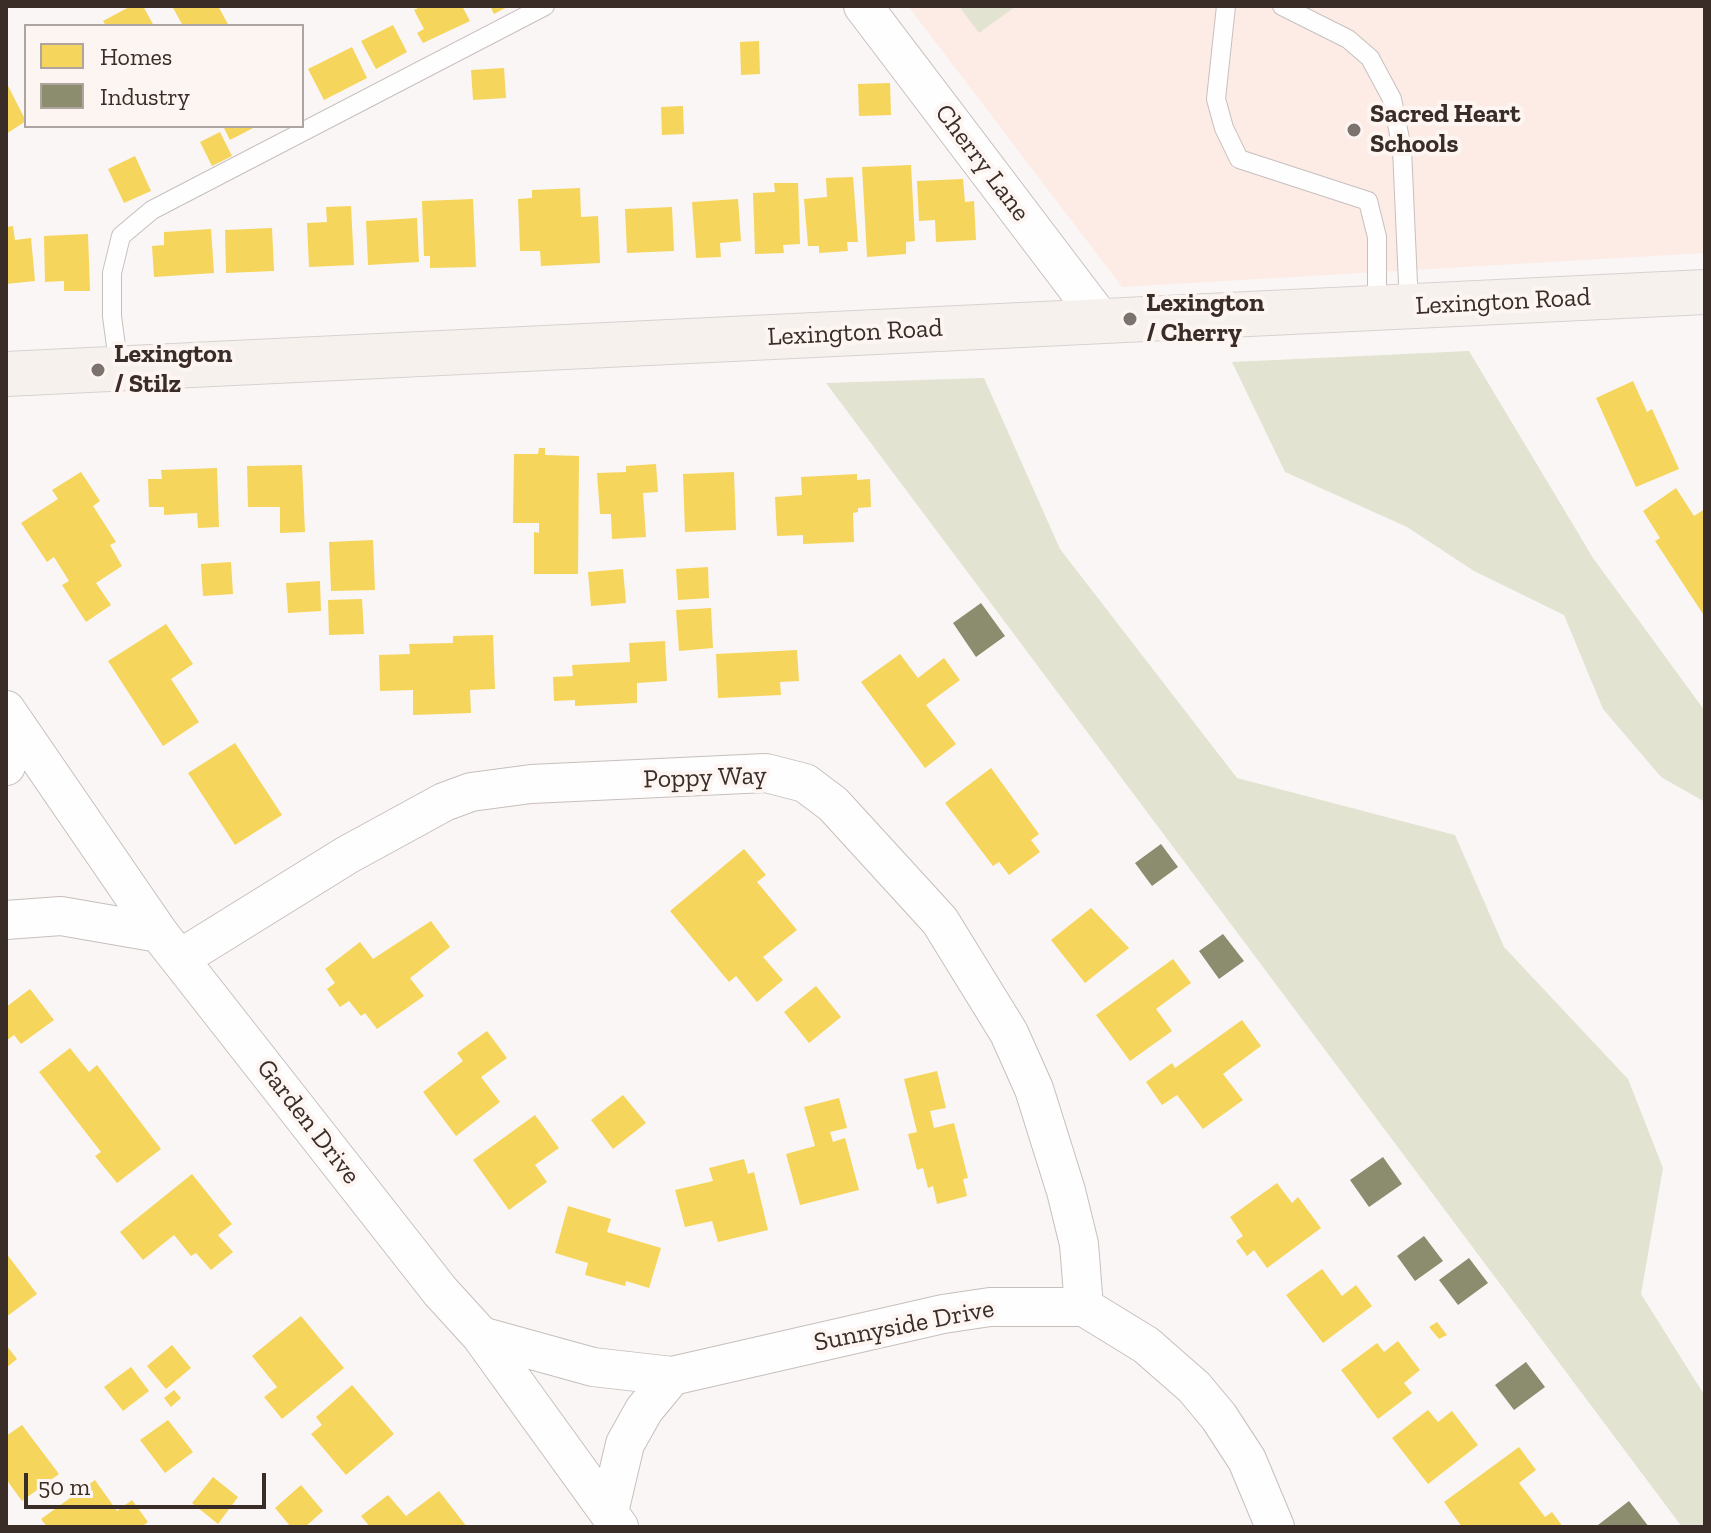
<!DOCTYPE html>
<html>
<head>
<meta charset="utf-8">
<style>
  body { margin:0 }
  #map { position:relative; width:1711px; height:1533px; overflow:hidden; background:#faf6f5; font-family:"Zilla Slab",serif }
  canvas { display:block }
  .frame { position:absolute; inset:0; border:8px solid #3a2c26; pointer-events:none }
  .legend { position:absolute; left:24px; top:24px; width:280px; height:104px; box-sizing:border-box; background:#fdf5f2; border:2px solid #afa5a0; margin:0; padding:10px 14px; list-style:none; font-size:24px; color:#3a2c26 }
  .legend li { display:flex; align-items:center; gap:16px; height:40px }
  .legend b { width:40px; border:2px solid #afa5a0 }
  .scale { position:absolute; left:24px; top:1473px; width:242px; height:36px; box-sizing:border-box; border:4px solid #3a2c26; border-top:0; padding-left:10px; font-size:24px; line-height:28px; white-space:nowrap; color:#3a2c26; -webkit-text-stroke:6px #fdf5f2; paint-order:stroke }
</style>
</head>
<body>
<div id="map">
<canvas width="1711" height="1533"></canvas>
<div class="frame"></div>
<ul class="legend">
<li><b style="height:22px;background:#f6d55c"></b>Homes</li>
<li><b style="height:22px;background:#8c8c6e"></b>Industry</li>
</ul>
<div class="scale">50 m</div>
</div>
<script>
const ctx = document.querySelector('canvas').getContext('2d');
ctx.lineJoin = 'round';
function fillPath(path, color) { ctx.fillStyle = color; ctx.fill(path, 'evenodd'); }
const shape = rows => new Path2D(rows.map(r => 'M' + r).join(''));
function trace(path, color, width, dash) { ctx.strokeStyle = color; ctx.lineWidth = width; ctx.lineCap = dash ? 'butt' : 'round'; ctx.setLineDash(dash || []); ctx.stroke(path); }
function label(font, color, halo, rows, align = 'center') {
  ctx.font = font + ' "Zilla Slab",serif'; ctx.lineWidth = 8; ctx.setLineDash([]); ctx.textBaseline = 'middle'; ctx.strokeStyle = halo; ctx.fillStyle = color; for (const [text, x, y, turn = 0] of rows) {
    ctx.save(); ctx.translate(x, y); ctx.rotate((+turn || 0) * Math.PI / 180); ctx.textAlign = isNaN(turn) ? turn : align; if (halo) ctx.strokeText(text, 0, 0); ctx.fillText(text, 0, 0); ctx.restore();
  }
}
const built = shape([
  [908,6,1705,6,1705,253,1122,287]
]);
const green = shape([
  [959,6,1016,6,979,33],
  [1469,351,1593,558,1705,711,1705,802,1661,777,1603,709,1564,615,1474,571,1407,527,1285,472,1232,362],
  [984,378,1060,549,1237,778,1455,835,1504,947,1628,1079,1663,1168,1641,1294,1705,1396,1705,1527,1682,1527,826,383]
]);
const homes = shape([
  [131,6,143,6,154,26,106,26,103,21],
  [172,6,218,6,229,26,183,26],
  [422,6,462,6,470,21,423,43,417,33,424,29,414,10],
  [490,6,509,6,494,14],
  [393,25,407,52,376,69,361,41],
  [759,41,760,74,741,75,740,42],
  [352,47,367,78,324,100,308,69],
  [504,68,506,98,473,100,471,70],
  [6,82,26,121,6,134],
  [890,83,891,115,859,116,858,84],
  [683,106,684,134,662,135,661,107],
  [223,126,257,126,230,140],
  [220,132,232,156,212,166,200,142],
  [135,156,151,191,124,203,108,169],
  [911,165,915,241,906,242,906,254,867,257,862,167],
  [853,177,858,242,847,242,848,251,819,253,819,246,808,246,804,199,827,197,826,178],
  [963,179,965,202,974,201,976,240,936,242,935,220,919,221,917,181],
  [774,183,798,183,800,244,783,245,784,253,755,254,753,193,775,192],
  [580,188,581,217,598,216,600,263,541,266,540,251,520,251,518,199,532,198,532,190],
  [473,199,476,267,430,268,430,256,424,256,422,201],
  [738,199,741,241,720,243,721,257,696,258,692,202],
  [351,206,354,265,309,267,307,223,327,222,326,207],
  [672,207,674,251,627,253,625,209],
  [417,218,419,262,368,265,366,221],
  [13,226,15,240,31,238,35,281,6,284,6,227],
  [272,228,274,271,226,273,225,230],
  [211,229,214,273,154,277,152,246,164,245,164,232],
  [88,234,90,291,64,291,64,281,45,282,44,236],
  [1633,381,1647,412,1652,409,1679,469,1636,487,1596,398],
  [539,448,545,448,545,455,579,456,578,574,534,574,534,532,539,533,539,523,513,523,514,454,538,454],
  [656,464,658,492,643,493,646,537,612,539,611,514,600,514,597,473,626,472,626,466],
  [302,465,305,532,280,533,280,507,248,507,247,466],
  [217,468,219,527,198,528,197,513,164,515,164,507,149,507,148,479,162,479,161,470],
  [81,472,100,501,93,506,116,542,110,545,122,566,96,583,111,605,86,622,62,585,69,581,54,557,47,562,21,523,58,499,52,490],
  [734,472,736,530,685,532,683,474],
  [857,474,857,480,870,479,871,507,858,508,858,512,853,513,854,542,803,544,803,535,777,536,775,497,802,495,801,477],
  [1676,488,1694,516,1705,509,1705,617,1655,541,1660,538,1643,511],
  [373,540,375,590,331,591,329,542],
  [231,562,233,594,203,596,201,564],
  [708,567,709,598,678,600,676,569],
  [623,569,626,603,591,606,588,572],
  [320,581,321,611,288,613,286,583],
  [362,599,364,634,329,635,328,600],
  [711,608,713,648,679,651,676,610],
  [166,624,193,664,171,679,199,722,163,746,108,661],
  [493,635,495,689,470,690,471,713,413,715,413,690,380,691,379,655,410,654,409,644,453,643,453,636],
  [665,641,667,681,637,683,637,703,575,706,575,700,554,701,553,677,573,676,572,665,630,662,629,643],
  [797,650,799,681,780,682,781,695,718,698,716,654],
  [900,654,918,678,944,658,960,680,926,705,956,744,925,768,861,682],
  [235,743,282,815,235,845,188,773],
  [991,768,1039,834,1031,840,1040,852,1009,875,999,862,993,866,945,803],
  [744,849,766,875,757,882,797,930,763,957,783,980,757,1002,736,976,729,982,670,911],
  [1091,908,1129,948,1085,983,1051,940],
  [431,921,450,947,410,978,424,996,377,1029,365,1013,361,1016,349,1001,340,1007,327,989,335,983,325,969,360,942,373,959],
  [1173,959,1191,983,1156,1009,1172,1031,1130,1061,1096,1015],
  [816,986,841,1017,809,1043,784,1012],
  [30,989,54,1020,21,1044,14,1035,6,1041,6,1007],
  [1242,1020,1261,1046,1223,1074,1243,1100,1203,1129,1177,1095,1162,1105,1146,1082,1172,1063,1175,1068],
  [487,1031,507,1058,481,1077,500,1102,456,1136,423,1092,463,1061,457,1053],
  [70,1048,89,1072,97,1065,161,1149,117,1183,95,1156,101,1152,39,1072],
  [937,1071,946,1108,930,1111,934,1128,954,1123,968,1178,963,1179,967,1196,937,1204,933,1186,928,1188,923,1168,917,1170,908,1134,917,1132,904,1079],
  [623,1095,646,1123,613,1149,591,1120],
  [839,1098,847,1128,830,1132,833,1142,845,1138,859,1190,800,1205,786,1154,815,1146,804,1107],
  [535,1115,559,1148,535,1165,547,1182,509,1210,473,1160],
  [744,1159,748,1174,754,1172,768,1230,718,1242,712,1221,685,1227,675,1190,713,1181,709,1168],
  [192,1174,232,1224,218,1235,233,1252,211,1270,196,1253,191,1256,174,1235,143,1260,120,1232],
  [1277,1183,1292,1203,1298,1197,1321,1228,1267,1268,1254,1250,1247,1256,1245,1253,1236,1241,1243,1236,1230,1217],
  [568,1206,611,1219,607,1232,661,1248,649,1288,626,1281,625,1286,585,1275,588,1263,555,1253],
  [6,1253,37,1294,6,1317],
  [1322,1269,1342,1296,1356,1285,1372,1306,1323,1343,1286,1295],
  [301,1316,344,1368,282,1419,264,1397,277,1387,252,1356],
  [1437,1322,1447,1335,1439,1339,1429,1327],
  [1398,1341,1420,1370,1404,1383,1412,1393,1378,1419,1341,1370,1377,1343,1384,1352],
  [6,1345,17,1359,6,1368],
  [172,1345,191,1368,166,1389,147,1366],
  [131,1367,149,1391,123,1411,104,1387],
  [352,1385,394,1434,346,1475,311,1434,322,1425,316,1417],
  [174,1390,181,1398,171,1407,164,1398],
  [1428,1410,1438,1422,1452,1411,1478,1445,1428,1484,1392,1438],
  [168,1420,193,1452,165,1473,140,1440],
  [22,1425,59,1474,22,1501,6,1479,6,1436],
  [1519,1447,1536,1470,1519,1483,1545,1517,1552,1512,1563,1527,1462,1527,1444,1502],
  [213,1477,238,1497,218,1524,192,1503],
  [95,1480,117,1511,132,1500,148,1522,141,1527,47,1527,41,1519],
  [301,1485,323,1511,305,1527,291,1527,275,1508],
  [439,1491,467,1527,370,1527,361,1516,388,1495,406,1516]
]);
const industry = shape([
  [981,603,1005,636,976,657,953,623],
  [1161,844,1178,867,1152,886,1135,863],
  [1223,934,1244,961,1219,979,1199,951],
  [1383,1157,1402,1184,1369,1207,1350,1180],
  [1424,1236,1443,1261,1415,1281,1397,1256],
  [1469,1258,1488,1283,1458,1305,1439,1280],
  [1526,1362,1545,1387,1514,1410,1495,1385],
  [1629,1501,1649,1527,1599,1527,1598,1525]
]);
const lane = shape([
  [1226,6,1216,99,1224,128,1239,159,1368,201,1377,237,1377,307],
  [1282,6,1348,39,1370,58,1392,99,1402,149,1409,306],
  [119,369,112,316,112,273,121,236,152,210,545,6]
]);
const street = shape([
  [863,6,1102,321],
  [6,710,159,933,440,1291,481,1336,619,1527],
  [6,766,13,722],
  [6,920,61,916,159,933],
  [181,958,347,855,444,802,471,792,531,784,766,773,805,783,833,804,940,921,1009,1033,1034,1089,1066,1191,1079,1244,1084,1307],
  [481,1336,593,1367,672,1376,943,1314,990,1307,1084,1307,1146,1345,1194,1387,1219,1417,1247,1460,1275,1527],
  [609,1512,625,1444,644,1410,672,1376]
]);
const primary = shape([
  [6,374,1705,292]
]);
const markers = [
  [1354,130,8,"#7d736e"],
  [1130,319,8,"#7d736e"],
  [98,370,8,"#7d736e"]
];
const poiNames = [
  ["Sacred Heart",1370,115],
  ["Schools",1370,145],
  ["Lexington",1146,304],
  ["/ Cherry",1146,334],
  ["Lexington",114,355],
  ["/ Stilz",114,385]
];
const streetNames = [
  ["Cherry Lane",982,163,53],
  ["Lexington Road",1503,302,-3],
  ["Lexington Road",855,333,-3],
  ["Poppy Way",705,778,-2],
  ["Garden Drive",308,1122,52],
  ["Sunnyside Drive",904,1326,-11]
];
fillPath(built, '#fdece6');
fillPath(green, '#e3e3d1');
fillPath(homes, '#f6d55c');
fillPath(industry, '#8c8c6e');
trace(lane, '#c7bfbc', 20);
trace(street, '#c7bfbc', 40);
trace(primary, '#d6d2d0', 46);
trace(lane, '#fefefe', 18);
trace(street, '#fefefe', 38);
trace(primary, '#f7f1ee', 44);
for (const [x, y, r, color] of markers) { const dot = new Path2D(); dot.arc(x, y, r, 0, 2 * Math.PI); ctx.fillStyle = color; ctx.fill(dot); trace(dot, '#fdf5f2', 3); }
label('bold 26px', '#3a2c26', '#fdf5f2', poiNames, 'left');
label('26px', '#3a2c26', '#fdf5f2', streetNames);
</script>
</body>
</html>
